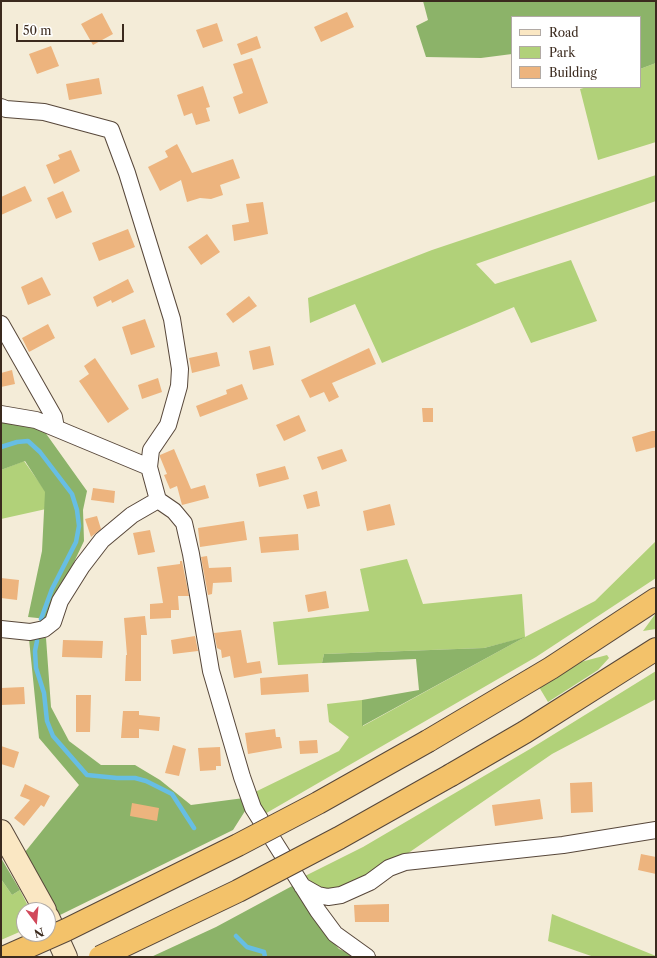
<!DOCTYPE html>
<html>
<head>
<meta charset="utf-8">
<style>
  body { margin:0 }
  #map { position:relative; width:657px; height:958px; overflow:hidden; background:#f4ecd8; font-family:"Libre Caslon Text",serif }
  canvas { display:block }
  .frame { position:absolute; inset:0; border:2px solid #3b2a1e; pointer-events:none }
  .legend { position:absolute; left:511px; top:16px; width:130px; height:72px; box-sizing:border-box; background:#fff; border:1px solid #b1aaa5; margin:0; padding:5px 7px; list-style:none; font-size:12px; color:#3b2a1e }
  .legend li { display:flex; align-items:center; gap:8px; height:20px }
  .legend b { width:20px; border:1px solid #b1aaa5 }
  .north { position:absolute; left:16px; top:902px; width:40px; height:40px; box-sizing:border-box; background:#fff; border:1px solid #b1aaa5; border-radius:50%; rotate:164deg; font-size:11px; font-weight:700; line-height:16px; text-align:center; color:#3b2a1e }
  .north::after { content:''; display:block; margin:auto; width:14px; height:18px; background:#d1495b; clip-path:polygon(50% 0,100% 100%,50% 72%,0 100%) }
  .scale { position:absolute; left:16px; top:24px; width:108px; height:18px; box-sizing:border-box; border:2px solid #3b2a1e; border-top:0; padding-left:5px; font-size:12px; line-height:14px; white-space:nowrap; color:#3b2a1e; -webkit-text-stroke:3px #fff; paint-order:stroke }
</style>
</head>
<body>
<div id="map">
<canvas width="657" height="958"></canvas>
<div class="frame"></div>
<ul class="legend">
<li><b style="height:5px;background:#fae7c3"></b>Road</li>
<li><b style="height:11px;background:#b1d179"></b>Park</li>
<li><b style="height:11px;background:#edb47e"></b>Building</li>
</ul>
<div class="north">N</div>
<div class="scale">50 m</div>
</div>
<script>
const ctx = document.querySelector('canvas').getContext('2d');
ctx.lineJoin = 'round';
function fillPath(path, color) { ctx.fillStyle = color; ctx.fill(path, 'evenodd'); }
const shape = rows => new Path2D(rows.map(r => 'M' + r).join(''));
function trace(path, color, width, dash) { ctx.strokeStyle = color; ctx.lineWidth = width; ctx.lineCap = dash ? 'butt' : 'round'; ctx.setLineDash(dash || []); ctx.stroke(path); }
const green = shape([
  [656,63,656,142,598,160,580,89,587,87,640,87,640,69],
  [656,175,656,201,476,264,495,284,571,260,597,321,531,343,514,307,382,363,355,304,310,323,308,298,432,250],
  [24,461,46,492,46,509,1,519,1,470],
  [656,541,656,578,536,657,263,815,253,793,339,751,349,737,329,722,327,704,362,700,363,726,523,638,484,648,324,654,322,663,278,665,273,622,369,611,360,569,407,559,423,604,522,594,525,637,595,601],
  [656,613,656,629,643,631],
  [607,655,609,658,598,670,548,702,539,687,577,663],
  [656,671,656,699,552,754,404,856,350,887,321,891,305,876,363,847,530,749],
  [1,879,12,895,20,890,30,910,24,910,24,930,1,940],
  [552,914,656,956,656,957,594,957,548,941]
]);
const forest = shape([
  [423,1,656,1,656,63,640,69,640,17,512,17,512,54,481,58,426,57,416,26,428,20],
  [1,420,42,428,87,491,83,510,84,541,47,619,28,617,42,551,45,492,25,461,1,470],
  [525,637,362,726,362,700,419,690,416,659,322,663,324,654,484,648],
  [46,638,51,707,69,741,101,765,135,765,160,780,191,805,244,798,245,811,233,830,58,916,25,852,79,785,39,738,29,639],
  [1,858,20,890,12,895,1,879],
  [294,885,319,926,339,949,357,957,151,957,216,927]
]);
const stream = shape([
  [1,447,17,442,28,441,40,452,72,494,77,510,79,526,76,542,52,589,41,619],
  [37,641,35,651,36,668,44,693,47,721,53,736,87,775,117,778,135,778,146,781,172,794,194,828],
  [236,936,247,947,264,952,265,957]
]);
const building = shape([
  [347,12,354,27,321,42,314,27],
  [102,13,113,34,93,45,81,24],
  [217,23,223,41,203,48,196,30],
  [257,36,261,48,241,55,237,44],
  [51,46,59,66,37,74,29,54],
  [252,58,268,103,239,114,233,97,243,93,233,64],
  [99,78,102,94,69,100,66,84],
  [203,86,210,107,206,108,210,121,196,125,192,113,184,116,177,95],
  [177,144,192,173,233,159,240,178,220,185,223,195,211,199,200,198,187,202,181,180,160,191,148,167,168,157,165,151],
  [71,150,80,171,54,184,46,165,60,159,58,155],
  [25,186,32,201,1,215,1,197],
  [63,191,72,212,56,219,47,198],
  [263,202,268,234,234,241,232,225,249,222,246,204],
  [128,229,135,247,99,261,92,243],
  [207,234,220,252,201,265,188,247],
  [42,277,51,295,28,305,21,287],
  [128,279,134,292,112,303,111,300,97,307,93,297],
  [249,296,257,306,233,323,226,314],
  [145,319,155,347,131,355,122,327],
  [48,324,55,338,29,352,22,338],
  [270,346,274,365,253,370,249,351],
  [369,348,376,364,332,383,339,397,329,402,324,392,310,398,301,380],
  [217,352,220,366,192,373,189,358],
  [95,358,129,409,108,423,79,381,89,374,84,366],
  [12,370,15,384,1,387,1,373],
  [158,378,162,392,142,399,138,385],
  [242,384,248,399,200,417,196,406,227,394,226,390],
  [422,408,433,408,433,422,423,422],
  [299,415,306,431,284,441,276,425],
  [652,431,656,431,656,447,636,452,632,437],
  [174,449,191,489,205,485,209,498,182,505,177,486,170,489,164,475,167,474,160,457,160,455],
  [342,449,347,461,322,470,317,457],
  [285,466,289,479,259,487,256,474],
  [93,488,115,491,114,503,91,500],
  [317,491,320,506,307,509,303,495],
  [390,504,395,525,367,531,363,511],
  [97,516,101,529,91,537,85,519],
  [244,521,247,540,200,547,198,528],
  [150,530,155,552,138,555,133,533],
  [298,534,299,550,261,553,259,537],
  [207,556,209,568,231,567,232,582,213,583,212,594,208,595,201,557],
  [180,561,182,561,189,596,178,596,179,610,171,610,171,618,150,619,150,604,163,603,157,567,180,564],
  [1,578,19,580,17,600,1,598],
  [326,591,329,608,308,612,305,595],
  [145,616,147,635,141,635,141,681,125,681,126,655,127,655,124,618],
  [241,630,247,663,260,661,262,673,234,678,230,656,222,658,221,650,217,648,214,633],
  [195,636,198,651,173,654,171,640],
  [63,640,103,641,102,658,62,657],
  [308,674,309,692,261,695,260,678],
  [24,687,25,704,1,705,1,688],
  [76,695,91,695,90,732,76,732],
  [123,711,139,711,139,715,160,717,159,731,139,729,139,738,121,738],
  [275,729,276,737,280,737,282,748,248,754,245,733],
  [317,740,318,753,300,754,299,741],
  [173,745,186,749,179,776,165,773],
  [1,746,19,752,14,768,1,764],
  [220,747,221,766,216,766,216,770,200,771,198,748],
  [592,782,593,812,571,813,570,783],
  [25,784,50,796,44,807,41,805,24,826,14,818,30,800,20,796],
  [540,799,543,819,495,826,492,805],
  [132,803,159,808,157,821,130,816],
  [641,854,656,857,656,874,638,870],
  [389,904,389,922,355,922,354,905]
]);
const street = shape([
  [1,107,6,109,44,112,111,130,127,173,172,319,180,369,179,386,168,425,151,450,149,467,158,500,132,515,102,540,82,566,60,601,53,622,44,629,30,632,1,629],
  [1,324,54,417,56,428],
  [1,414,36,420,149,467],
  [158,500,174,511,184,523,191,554,211,671,242,777,253,808,318,911,335,934,367,957],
  [302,886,318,895,328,897,341,895,370,882,389,868,405,862,563,845,656,830]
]);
const secondary = shape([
  [1,831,45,910],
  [48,917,66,957]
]);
const highway = shape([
  [428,741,551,668,656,599],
  [451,775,525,732,656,649]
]);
const highwayBridge = shape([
  [5,957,66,930,238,845,318,803,428,741],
  [100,957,238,891,339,838,451,775]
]);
fillPath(green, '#b1d179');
fillPath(forest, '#8cb369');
trace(stream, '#67bee4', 4.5);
fillPath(building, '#edb47e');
trace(street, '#57473a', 18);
trace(secondary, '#57473a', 24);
trace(highway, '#57473a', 24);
trace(street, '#fff', 16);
trace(secondary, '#fae7c3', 22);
trace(highway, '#f3c26a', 22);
trace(highwayBridge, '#57473a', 24, []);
trace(highwayBridge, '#f3c26a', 22);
</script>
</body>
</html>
